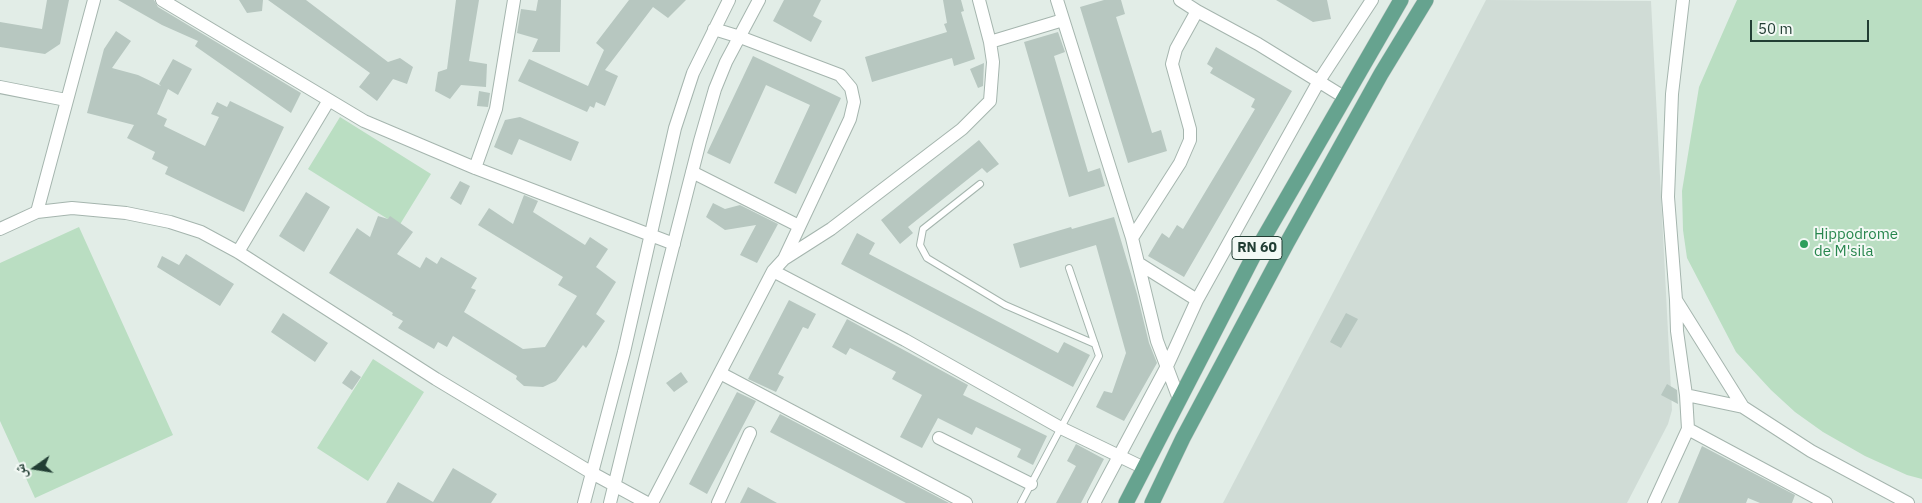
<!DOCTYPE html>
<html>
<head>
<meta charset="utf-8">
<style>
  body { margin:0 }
  #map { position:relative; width:1922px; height:503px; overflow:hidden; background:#e2ede7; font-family:"IBM Plex Sans","Noto Naskh Arabic",sans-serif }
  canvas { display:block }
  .north { position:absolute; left:10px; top:443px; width:50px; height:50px; -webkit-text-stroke:4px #f3f9f5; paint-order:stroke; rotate:257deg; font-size:14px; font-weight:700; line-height:20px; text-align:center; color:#223e34 }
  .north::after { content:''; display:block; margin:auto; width:18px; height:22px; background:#223e34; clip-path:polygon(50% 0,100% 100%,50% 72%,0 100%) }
  .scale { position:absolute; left:1750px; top:20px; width:119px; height:22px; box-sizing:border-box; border:2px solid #223e34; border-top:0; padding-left:6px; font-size:15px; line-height:18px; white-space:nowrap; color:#223e34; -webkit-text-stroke:4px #f3f9f5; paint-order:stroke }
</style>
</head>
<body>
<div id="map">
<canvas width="1922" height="503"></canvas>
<div class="north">ش</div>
<div class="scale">50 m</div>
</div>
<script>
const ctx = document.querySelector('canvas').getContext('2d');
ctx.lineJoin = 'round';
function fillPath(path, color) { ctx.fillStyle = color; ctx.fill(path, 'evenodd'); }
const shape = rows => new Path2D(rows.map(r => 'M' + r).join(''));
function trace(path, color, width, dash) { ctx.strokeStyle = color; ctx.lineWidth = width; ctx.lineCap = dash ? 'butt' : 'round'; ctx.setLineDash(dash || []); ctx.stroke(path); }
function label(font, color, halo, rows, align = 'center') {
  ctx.font = font + ' "IBM Plex Sans",sans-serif'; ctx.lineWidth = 4; ctx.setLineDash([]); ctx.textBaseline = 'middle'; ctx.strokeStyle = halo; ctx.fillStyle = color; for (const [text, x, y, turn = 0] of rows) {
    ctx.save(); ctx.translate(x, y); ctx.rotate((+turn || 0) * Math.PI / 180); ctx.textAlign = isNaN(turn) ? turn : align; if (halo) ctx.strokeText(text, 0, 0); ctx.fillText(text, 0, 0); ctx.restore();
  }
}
const built = shape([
  [1486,0,1651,1,1672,410,1668,424,1627,503,1223,503]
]);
const green = shape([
  [1737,0,1922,0,1922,479,1907,475,1865,456,1823,432,1795,412,1771,390,1736,352,1687,258,1683,230,1682,191,1699,87],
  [340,117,431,174,399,226,308,169],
  [79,227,173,435,35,498,0,421,0,263],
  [373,359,424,392,368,481,317,448]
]);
const building = shape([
  [47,0,69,0,60,44,45,54,0,47,0,22,42,29],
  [118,0,154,0,158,7,301,93,291,113,195,46,198,41,162,25],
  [239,0,263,0,262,11,247,13],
  [268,0,306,0,388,62,400,58,413,67,407,84,393,79,377,101,359,87,370,73],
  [456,0,479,0,469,61,487,64,486,87,461,85,450,99,435,91,438,72,447,69],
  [538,0,561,0,560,52,532,52,538,39,517,33,521,9,536,11],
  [629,0,686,0,668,18,653,7,605,70,618,76,605,106,596,102,594,108,590,106,587,112,518,81,529,59,588,86,604,50,596,43],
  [784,0,821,0,813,16,822,21,811,42,773,21],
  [943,0,961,0,964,11,961,12,975,59,954,66,952,58,872,82,865,57,947,32,944,24,947,23],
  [1104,0,1121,0,1125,14,1116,17,1152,133,1161,130,1167,151,1128,163,1080,7],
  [1276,0,1327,0,1331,19,1313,22],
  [116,31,131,41,112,68,138,75,161,86,159,84,173,59,192,69,178,95,168,89,157,114,167,119,164,126,205,146,219,117,211,114,217,102,227,107,230,101,284,127,244,212,165,174,168,167,152,159,155,152,127,138,134,125,87,113,104,49],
  [1058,32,1065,52,1054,56,1088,172,1100,168,1105,186,1069,197,1024,42],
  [1216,47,1292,91,1184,277,1148,256,1162,233,1169,238,1177,225,1183,229,1255,109,1251,107,1255,99,1210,73,1213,68,1207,64],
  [753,56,841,98,796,194,774,183,810,105,766,85,730,164,707,153],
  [984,63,983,86,978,88,970,69],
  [479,91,490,93,488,107,477,106],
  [520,117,579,142,571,161,519,139,512,155,494,147,505,120],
  [979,140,999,164,987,173,982,168,908,227,913,233,900,244,881,220],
  [460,181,470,186,461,205,450,198],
  [306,192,330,207,304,252,279,236],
  [524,195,538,201,533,212,585,245,590,237,608,249,596,267,616,282,596,314,605,321,586,348,583,345,556,381,543,387,524,386,516,379,517,376,453,336,447,347,438,342,434,349,398,328,403,321,392,315,393,313,329,273,357,228,370,237,378,216,388,219,390,216,413,232,397,254,420,268,426,257,437,264,441,257,477,278,471,288,476,290,464,312,523,349,545,347,577,296,558,285,563,277,478,225,489,208,513,224],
  [713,203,725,209,740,205,778,224,757,263,740,255,756,225,725,230,706,217],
  [1114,217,1137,294,1149,343,1157,363,1124,421,1096,407,1104,391,1112,393,1126,353,1096,245,1020,268,1013,244,1071,227,1072,229],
  [857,233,875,243,869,254,1058,353,1064,342,1090,355,1073,387,841,264],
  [186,254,234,284,220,306,157,267,162,256,179,265],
  [789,300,816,314,808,329,803,327,778,374,784,377,776,392,748,379],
  [283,313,328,343,315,362,271,332],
  [1346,313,1358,319,1341,348,1330,342],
  [847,319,968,385,963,395,1047,436,1033,465,1017,457,1021,449,976,427,972,435,938,418,922,448,900,437,922,395,892,379,896,372,850,348,846,355,832,347],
  [351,370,361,377,352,390,342,383],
  [681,372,688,382,674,392,666,383],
  [1667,384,1677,390,1678,404,1661,395],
  [737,392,756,401,707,494,689,484],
  [780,414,949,503,906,503,770,432],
  [1076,444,1104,459,1081,503,1056,503,1076,466,1067,461],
  [1702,446,1795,495,1792,503,1760,503,1748,498,1746,503,1678,503],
  [453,468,497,494,491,503,386,503,398,482,433,502],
  [748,487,777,503,740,503]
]);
const service = shape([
  [980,184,923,229,920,245,927,258,1005,305,1095,344],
  [1021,503,1099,356,1069,268]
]);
const minor = shape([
  [162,0,364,121,475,168,674,244],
  [1057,0,1132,238,1157,341,1179,399],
  [1197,11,1258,44,1344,97],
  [990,42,1063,20],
  [0,87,66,100],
  [475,168,496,109,514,0],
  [692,172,799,226],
  [37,212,94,0],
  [0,229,37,212,72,208,126,213,170,222,201,232,238,252,436,379,592,473,647,503],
  [1132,238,1180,163,1190,140,1190,129,1172,64,1176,49,1197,11,1180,0],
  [238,252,329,100],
  [784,259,831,229,962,129,990,101,993,62,990,42,979,0],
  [1138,263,1197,300],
  [773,271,905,340,1061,428,1144,468],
  [1676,300,1743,407],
  [720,373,966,503],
  [1686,395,1743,407,1811,451,1908,503],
  [1688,429,1826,503],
  [939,438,1031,484],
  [584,503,624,352,675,128,693,73,729,0],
  [610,503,666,274,700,141,715,89,726,62,759,0],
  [652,503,773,271,784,259,850,119,854,102,851,88,840,75,740,37,714,29],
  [718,503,750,433],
  [1094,503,1167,366,1197,300,1242,219,1319,81,1372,0],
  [1654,503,1688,429,1686,395,1677,331,1676,300,1668,197,1672,94,1683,0]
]);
const primary = shape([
  [1126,503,1255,253,1401,0],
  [1152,503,1183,438,1287,243,1381,74,1426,0]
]);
const markers = [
  [1804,244,5,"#2e9e5b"]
];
const shields = [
  [1257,248,50]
];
const shieldNames = [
  ["RN 60",1257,248]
];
const leisureNames = [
  ["Hippodrome",1814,235],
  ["de M'sila",1814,252]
];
fillPath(built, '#d0dcd6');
fillPath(green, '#badec2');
fillPath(building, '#b7c7c0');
trace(service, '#a5b5ae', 8);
trace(minor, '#a5b5ae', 14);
trace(primary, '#c1c9c6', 16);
trace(service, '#fff', 6);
trace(minor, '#fff', 12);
trace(primary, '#66a38f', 15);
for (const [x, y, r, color] of markers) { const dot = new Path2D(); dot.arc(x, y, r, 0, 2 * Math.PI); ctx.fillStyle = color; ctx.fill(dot); trace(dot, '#f3f9f5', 2); }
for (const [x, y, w] of shields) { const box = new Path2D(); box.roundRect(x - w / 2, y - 11.5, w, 23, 4); ctx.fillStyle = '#f3f9f5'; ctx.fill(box); trace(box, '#223e34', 1); }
label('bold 14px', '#223e34', null, shieldNames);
label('15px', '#27864d', '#f3f9f5', leisureNames, 'left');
</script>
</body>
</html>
